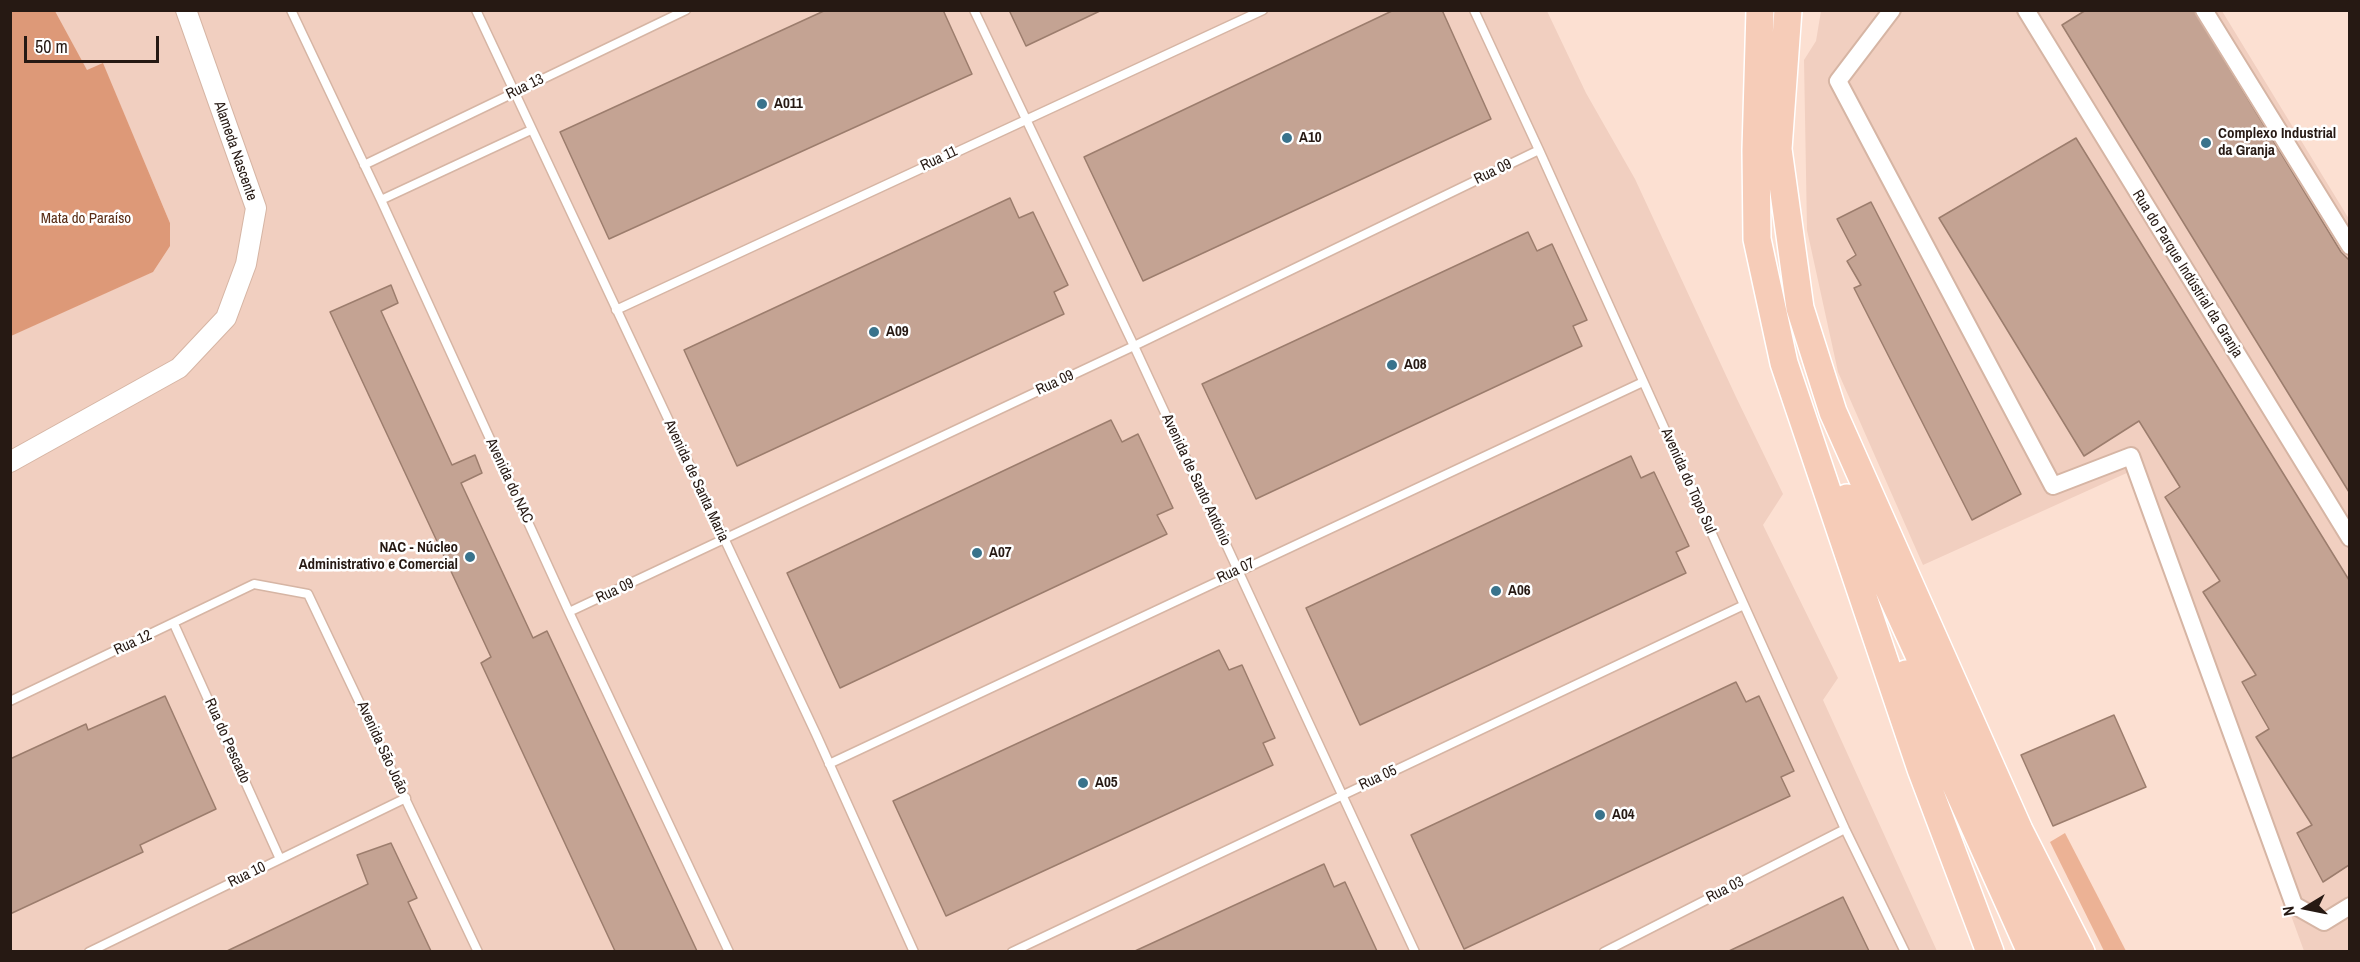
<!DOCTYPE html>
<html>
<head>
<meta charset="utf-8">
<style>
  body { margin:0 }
  #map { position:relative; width:2360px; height:962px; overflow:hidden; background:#fce0d2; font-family:"Archivo Narrow",sans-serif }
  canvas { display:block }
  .frame { position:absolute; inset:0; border:12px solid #261913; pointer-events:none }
  .north { position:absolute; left:2276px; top:878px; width:60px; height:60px; -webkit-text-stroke:4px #fff; paint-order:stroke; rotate:260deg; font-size:16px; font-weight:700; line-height:24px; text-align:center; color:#261913 }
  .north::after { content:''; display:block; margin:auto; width:21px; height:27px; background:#261913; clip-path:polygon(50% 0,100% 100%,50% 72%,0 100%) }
  .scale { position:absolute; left:24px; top:36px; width:135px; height:27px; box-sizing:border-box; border:3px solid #261913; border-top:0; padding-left:8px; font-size:18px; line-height:21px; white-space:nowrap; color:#261913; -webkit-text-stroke:4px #fff; paint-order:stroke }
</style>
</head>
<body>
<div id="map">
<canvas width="2360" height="962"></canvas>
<div class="frame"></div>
<div class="north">N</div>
<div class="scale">50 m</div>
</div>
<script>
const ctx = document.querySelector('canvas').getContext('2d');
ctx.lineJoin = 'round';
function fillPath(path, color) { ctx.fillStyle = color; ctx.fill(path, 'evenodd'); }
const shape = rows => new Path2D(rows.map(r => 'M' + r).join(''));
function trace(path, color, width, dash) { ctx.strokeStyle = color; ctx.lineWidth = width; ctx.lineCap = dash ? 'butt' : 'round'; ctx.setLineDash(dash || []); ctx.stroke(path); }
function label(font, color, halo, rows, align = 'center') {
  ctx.font = font + ' "Archivo Narrow",sans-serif'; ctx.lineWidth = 5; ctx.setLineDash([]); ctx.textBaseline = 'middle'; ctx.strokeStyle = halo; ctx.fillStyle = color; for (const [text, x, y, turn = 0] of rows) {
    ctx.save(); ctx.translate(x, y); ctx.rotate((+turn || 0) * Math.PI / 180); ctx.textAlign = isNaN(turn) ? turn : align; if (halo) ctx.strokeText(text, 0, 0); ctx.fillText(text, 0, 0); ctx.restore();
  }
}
const built = shape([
  [55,11,1547,11,1586,93,1635,179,1736,397,1783,494,1763,525,1838,678,1823,700,1937,951,11,951,10,336,152,272,170,223,103,64,87,71],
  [1821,11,2222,11,2349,219,2349,951,2304,951,2129,472,1923,565,1838,372,1807,230,1804,60,1816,41]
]);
const green = shape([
  [2065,833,2126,951,2104,951,2050,842]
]);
const forest = shape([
  [10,11,55,11,87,70,103,63,170,223,170,246,153,272,11,336]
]);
const building = shape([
  [826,10,943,10,972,74,609,239,560,132,826,10],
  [1009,10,1102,10,1026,46,1009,10],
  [1394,10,1442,10,1491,119,1143,281,1084,157,1394,10],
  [2086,10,2194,10,2341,252,2349,260,2349,492,2062,25,2086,10],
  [2076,138,2349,580,2349,865,2323,882,2297,833,2312,825,2256,737,2269,729,2242,682,2256,675,2203,592,2220,581,2165,497,2180,487,2139,421,2084,456,1939,218,2076,138],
  [1010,198,1019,218,1033,212,1068,285,1054,292,1064,314,737,466,684,350,1010,198],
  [1871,202,2021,494,1972,520,1854,288,1861,285,1847,261,1856,255,1837,219,1871,202],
  [1528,232,1537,251,1552,244,1587,320,1573,326,1582,346,1256,499,1202,384,1528,232],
  [391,285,398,303,381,311,452,465,475,455,482,473,461,483,533,638,547,631,697,951,615,951,481,663,491,657,330,312,391,285],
  [1111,420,1122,442,1138,434,1173,508,1157,515,1167,534,840,688,787,573,1111,420],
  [1631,456,1641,478,1654,472,1689,546,1676,552,1686,573,1360,725,1306,608,1631,456],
  [1219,650,1229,670,1242,665,1275,738,1263,743,1273,765,946,916,893,801,1219,650],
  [1736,682,1746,702,1759,696,1794,771,1781,777,1790,796,1464,949,1411,835,1736,682],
  [165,696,216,809,140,845,143,852,10,914,10,759,86,724,88,730,165,696],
  [2114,715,2146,787,2053,826,2021,755,2114,715],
  [391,843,417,898,408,902,431,951,227,951,368,884,357,855,391,843],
  [1324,864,1334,887,1345,882,1377,951,1135,951,1324,864],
  [1843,897,1869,951,1729,951,1799,918,1843,897]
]);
const service = shape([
  [291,10,381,200,569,612,729,952],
  [476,10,816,734,914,952],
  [974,10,1134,346,1415,952],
  [1474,10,1539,150,1845,829,1905,952],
  [364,165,686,10],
  [381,200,531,130],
  [616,310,1263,10],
  [569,612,1134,346,1539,150],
  [174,624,280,859],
  [10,701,254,584,308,594,478,952],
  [829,764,1643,382],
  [89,952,406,798],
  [1012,952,1744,605],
  [1604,952,1845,829]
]);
const minor = shape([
  [1892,10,1838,81,2053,486,2131,456,2294,905,2324,922,2350,906],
  [2026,10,2350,538],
  [2204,10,2350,246]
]);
const tertiary = shape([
  [10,462,179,368,226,318,246,264,256,208,186,10]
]);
const trunk = shape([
  [1760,10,1756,150,1757,239,1784,363,1921,769,1990,952],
  [1788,10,1778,149,1800,308,1833,412,2019,830,2081,952],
  [1847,498,2055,952],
  [1906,674,2031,952]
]);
const markers = [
  [762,104,6,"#39738c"],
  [1287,138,6,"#39738c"],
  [2206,143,6,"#39738c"],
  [874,332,6,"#39738c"],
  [1392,365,6,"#39738c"],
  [977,553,6,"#39738c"],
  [470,557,6,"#39738c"],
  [1496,591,6,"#39738c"],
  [1083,783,6,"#39738c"],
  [1600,815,6,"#39738c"]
];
const streetNames = [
  ["Rua 13",525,87,-26],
  ["Alameda Nascente",235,151,71],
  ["Rua 11",939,159,-25],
  ["Rua 09",1493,172,-26],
  ["Rua do Parque Indústrial da Granja",2187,274,58],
  ["Rua 09",1055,383,-25],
  ["Avenida de Santo António",1196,480,65],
  ["Avenida do NAC",509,481,65],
  ["Avenida de Santa Maria",696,481,65],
  ["Avenida do Topo Sul",1688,481,66],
  ["Rua 07",1236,571,-25],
  ["Rua 09",615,591,-25],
  ["Rua 12",133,643,-25],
  ["Rua do Pescado",227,741,66],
  ["Avenida São João",382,748,65],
  ["Rua 05",1378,778,-25],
  ["Rua 10",247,875,-26],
  ["Rua 03",1725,890,-27]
];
const poiNames = [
  ["A011",774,104],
  ["Complexo Industrial",2218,134],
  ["da Granja",2218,151],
  ["A10",1299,138],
  ["A09",886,332],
  ["A08",1404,365],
  ["NAC - Núcleo",458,548,"right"],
  ["Administrativo e Comercial",458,565,"right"],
  ["A07",989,553],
  ["A06",1508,591],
  ["A05",1095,783],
  ["A04",1612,815]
];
const parkNames = [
  ["Mata do Paraíso",86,219]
];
fillPath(built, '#f1cfc0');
fillPath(green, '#ecb295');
fillPath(forest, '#dd9978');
fillPath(building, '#c4a393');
trace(building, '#9c7d6d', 1.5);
trace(service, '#d6b5a4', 11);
trace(minor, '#d6b5a4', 20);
trace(tertiary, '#d6b5a4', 22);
trace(trunk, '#fff', 30);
trace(service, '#fff', 8);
trace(minor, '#fff', 16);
trace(tertiary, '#fff', 20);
trace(trunk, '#f6ccb8', 27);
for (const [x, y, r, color] of markers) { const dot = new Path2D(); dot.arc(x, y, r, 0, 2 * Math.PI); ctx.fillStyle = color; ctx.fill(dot); trace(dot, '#fff', 2); }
label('15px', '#261913', '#fff', streetNames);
label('bold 15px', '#261913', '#fff', poiNames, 'left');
label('15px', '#582c14', '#fff', parkNames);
</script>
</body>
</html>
